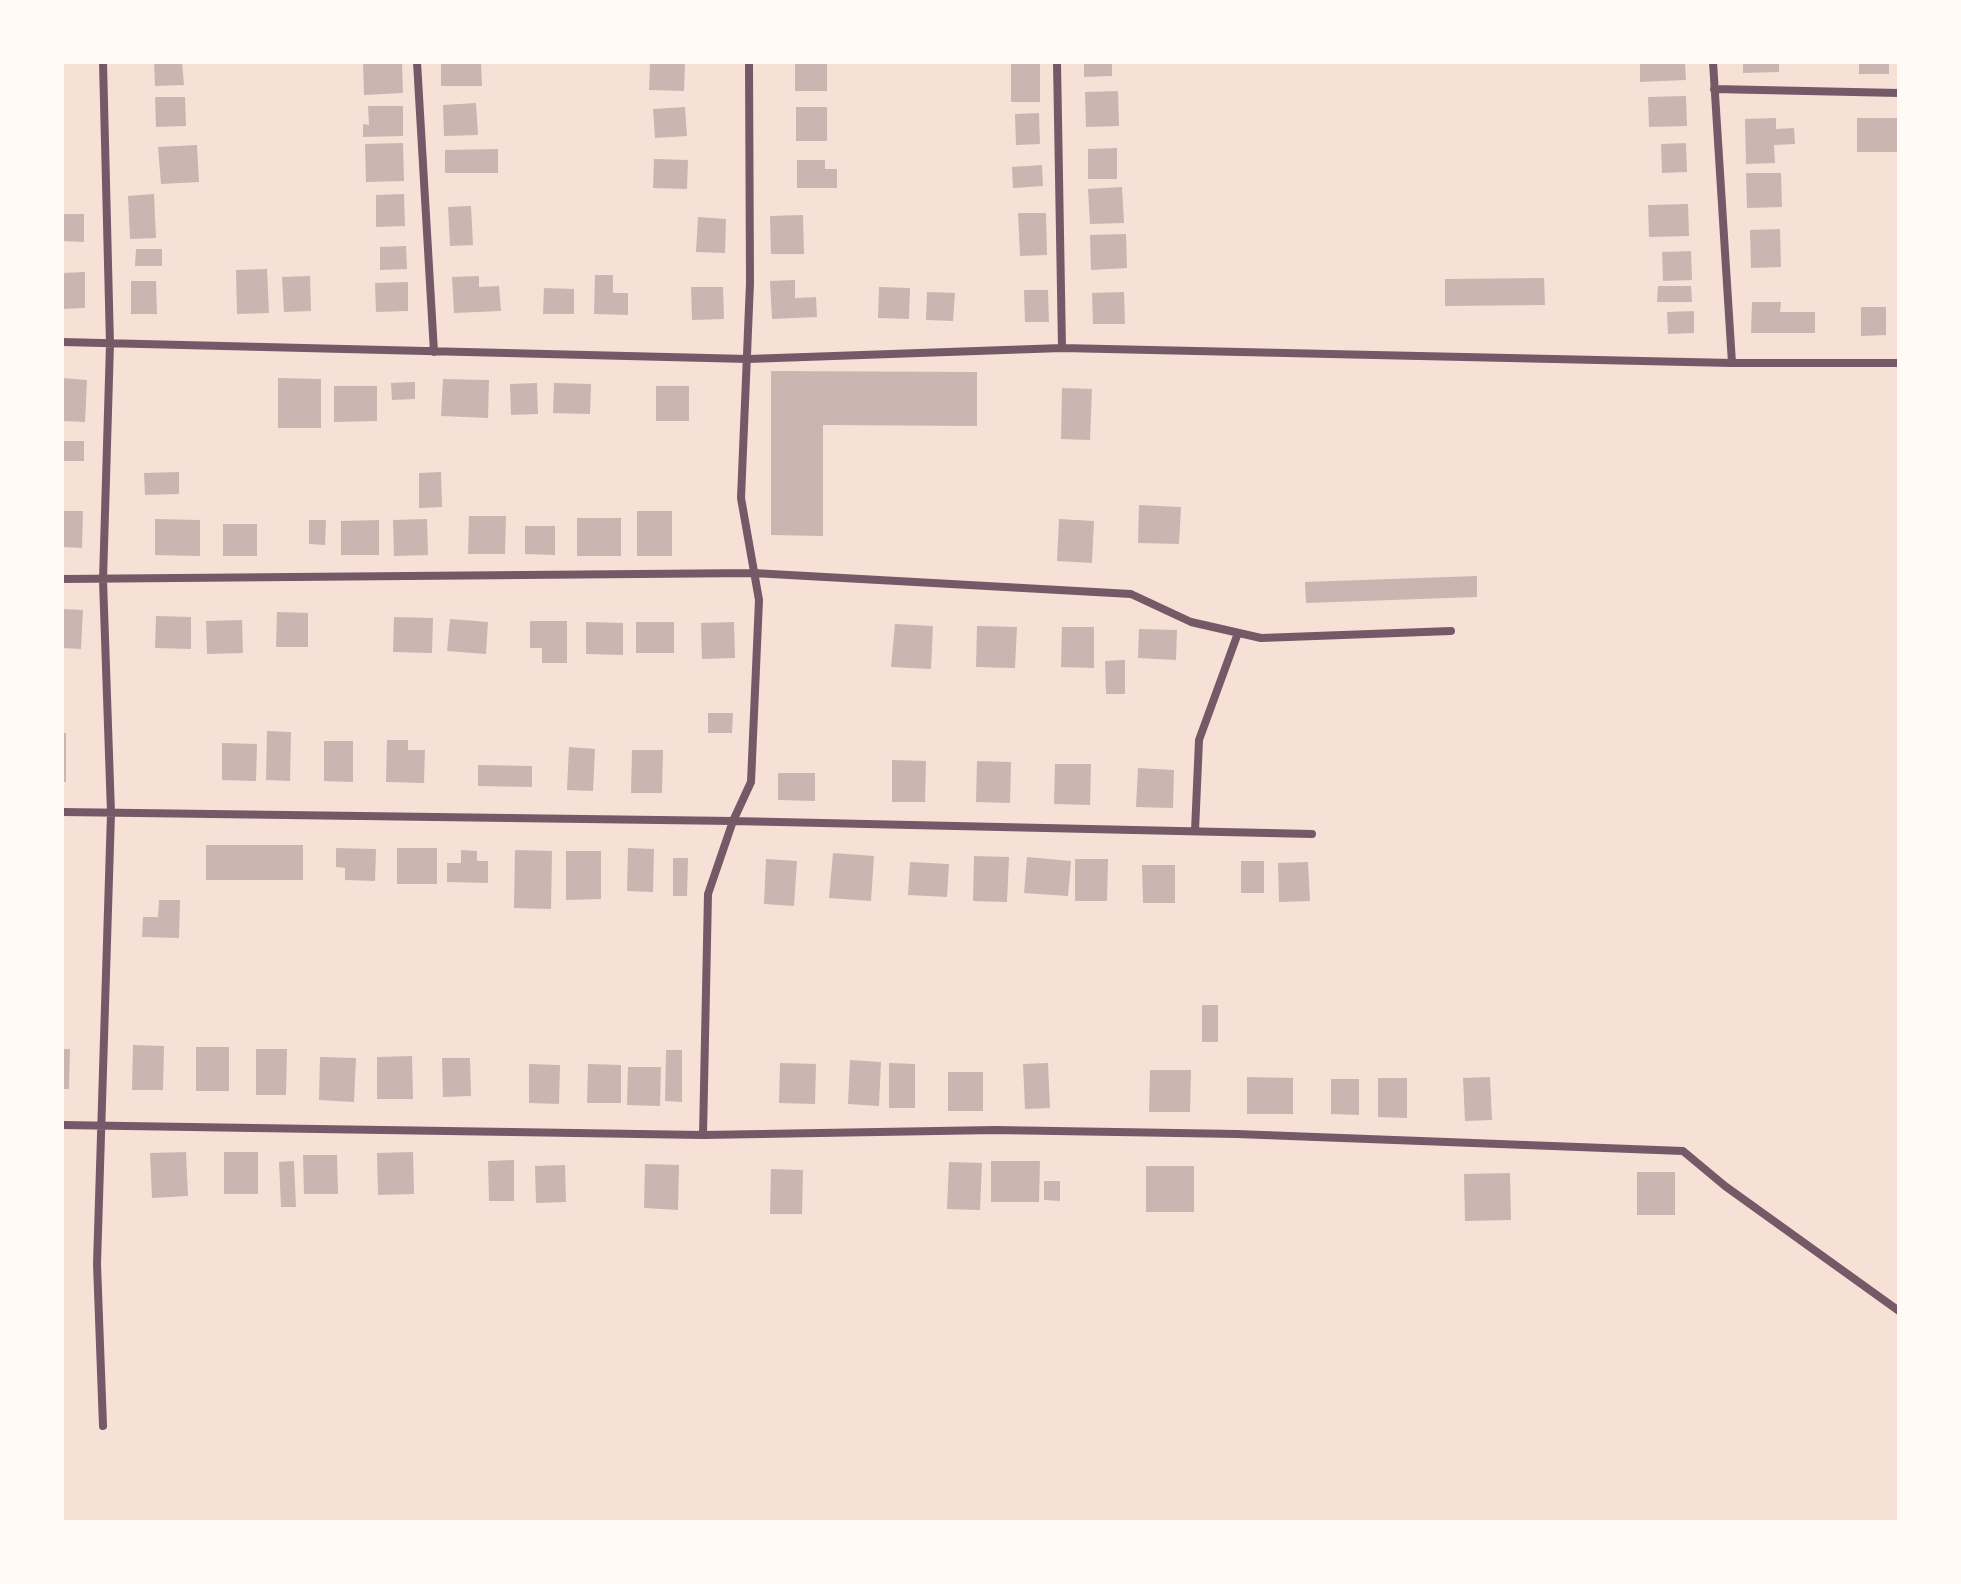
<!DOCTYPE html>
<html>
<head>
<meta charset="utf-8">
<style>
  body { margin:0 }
  #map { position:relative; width:1961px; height:1584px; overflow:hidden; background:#f7e1d7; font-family:"Golos Text",sans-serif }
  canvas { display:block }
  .frame { position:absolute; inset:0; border:64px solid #fffaf5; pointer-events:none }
</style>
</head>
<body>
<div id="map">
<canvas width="1961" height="1584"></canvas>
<div class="frame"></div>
</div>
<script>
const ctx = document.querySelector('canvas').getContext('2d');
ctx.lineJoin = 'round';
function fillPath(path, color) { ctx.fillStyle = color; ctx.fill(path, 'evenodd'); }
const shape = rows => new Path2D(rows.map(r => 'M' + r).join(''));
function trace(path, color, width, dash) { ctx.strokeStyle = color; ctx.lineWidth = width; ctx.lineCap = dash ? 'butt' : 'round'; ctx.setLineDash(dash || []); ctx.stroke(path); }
const building = shape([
  [154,62,182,62,184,85,155,86],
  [402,62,403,93,364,95,363,63],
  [441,62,481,62,482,86,441,86],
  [650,62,685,62,684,91,649,90],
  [795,62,827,62,827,91,795,91],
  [1084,62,1112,62,1112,76,1084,77],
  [1640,62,1685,62,1686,80,1640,82],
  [1743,62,1779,62,1779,72,1743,73],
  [1859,62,1889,62,1889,74,1859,74],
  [1011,64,1040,64,1040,102,1011,102],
  [1118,91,1119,126,1086,127,1085,92],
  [1686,96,1687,126,1649,127,1648,97],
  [155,97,185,97,186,126,156,127],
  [476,103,478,135,444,136,443,105],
  [368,106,403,106,403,136,363,137,363,124,369,125],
  [685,107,687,136,655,138,653,109],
  [796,107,827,107,827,141,796,141],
  [1039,113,1040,144,1016,145,1015,114],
  [1776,118,1776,129,1794,128,1795,144,1774,145,1775,163,1746,164,1745,119],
  [1857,118,1899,118,1899,152,1857,152],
  [403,143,404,181,366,182,365,144],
  [1686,143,1687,172,1662,173,1661,144],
  [197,145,199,182,161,184,158,147],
  [1117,148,1117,179,1088,179,1088,149],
  [498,149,498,173,445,173,445,150],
  [654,159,688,160,687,189,653,188],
  [797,160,825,160,825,169,837,169,837,188,797,188],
  [1042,165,1043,186,1013,188,1012,167],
  [1746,173,1781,173,1782,207,1747,208],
  [1122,187,1124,223,1090,224,1088,189],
  [154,194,156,238,130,239,128,196],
  [404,194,405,226,376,227,376,195],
  [1688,204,1689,236,1649,237,1648,205],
  [471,206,473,245,450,246,448,207],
  [1018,213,1046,213,1047,255,1020,256],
  [62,214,84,214,84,242,62,241],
  [803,215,804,254,771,254,770,216],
  [698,217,726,219,725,253,696,252],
  [1780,229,1781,267,1751,268,1750,230],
  [1126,234,1127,268,1091,270,1090,235],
  [406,246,407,269,380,270,380,247],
  [136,249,162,249,162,266,135,266],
  [1691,251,1692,280,1663,281,1662,252],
  [267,269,269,313,237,314,236,270],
  [85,272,85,308,62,309,62,273],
  [595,275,613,275,613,293,628,293,628,315,594,314],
  [310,276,311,311,284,312,282,277],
  [479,276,479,287,499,286,501,311,454,313,452,277],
  [1544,278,1545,305,1445,306,1445,279],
  [795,280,795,298,816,297,817,317,772,319,770,281],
  [131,281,156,281,157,314,131,314],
  [408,282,408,311,376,312,375,283],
  [1658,286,1691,286,1692,302,1657,302],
  [691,287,723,287,724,319,692,320],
  [879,287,910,288,909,319,878,318],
  [544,288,574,289,574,314,543,314],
  [1024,290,1048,290,1049,322,1025,322],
  [927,292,955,293,953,321,926,320],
  [1124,292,1125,324,1093,324,1092,293],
  [1752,302,1781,302,1780,312,1815,312,1815,333,1751,333],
  [1861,307,1886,307,1886,335,1861,336],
  [1694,311,1694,333,1668,334,1667,312],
  [771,371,977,372,977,426,823,425,823,536,771,535],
  [62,378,87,380,85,422,62,421],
  [278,378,321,379,321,428,278,428],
  [443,379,489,380,488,418,441,416],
  [415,382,415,399,392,400,391,383],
  [537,383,538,414,511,415,510,384],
  [554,383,591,384,590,414,553,413],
  [334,386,377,386,377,421,334,422],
  [656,386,689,386,689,421,656,421],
  [1062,388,1092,389,1090,440,1061,439],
  [62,441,84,441,84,461,62,461],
  [179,472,179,494,145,495,144,473],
  [441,472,442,507,419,508,419,473],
  [1139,505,1181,507,1179,544,1138,543],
  [62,511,83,511,82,548,62,547],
  [637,511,672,511,672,556,637,556],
  [469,516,506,516,505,554,468,554],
  [577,518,621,518,621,556,577,556],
  [155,519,200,520,200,556,155,555],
  [427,519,428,555,394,556,393,520],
  [1059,519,1094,521,1092,563,1057,561],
  [309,520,326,520,325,545,309,544],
  [379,520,379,555,341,555,341,521],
  [223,524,257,524,257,556,223,556],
  [525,526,555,526,555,555,525,554],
  [1477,576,1477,597,1306,603,1305,582],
  [62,609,83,610,81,649,62,648],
  [277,612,308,613,308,647,276,647],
  [156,616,191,617,191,649,155,648],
  [394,617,433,618,432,653,393,652],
  [450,619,488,622,486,654,447,651],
  [242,620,243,653,207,654,206,621],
  [530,621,567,621,567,663,542,663,542,648,530,648],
  [586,622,623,623,623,655,586,654],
  [636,622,674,622,674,653,636,653],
  [734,622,735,658,702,659,701,623],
  [895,624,933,626,931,669,891,667],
  [977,626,1017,627,1015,668,976,667],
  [1062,627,1094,627,1094,668,1061,667],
  [1139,629,1177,630,1176,660,1138,658],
  [1125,660,1125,694,1106,694,1105,661],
  [708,713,733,713,732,733,708,733],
  [267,731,291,732,290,781,266,780],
  [62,733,66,733,66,782,62,782],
  [387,740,408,740,408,750,425,750,424,783,386,782],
  [324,741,353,741,353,782,324,781],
  [222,743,257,744,256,781,222,780],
  [569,747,595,749,593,791,567,790],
  [632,750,663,750,662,793,631,793],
  [892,760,926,761,925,802,892,802],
  [977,761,1011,762,1010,803,976,802],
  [1055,764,1091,764,1090,805,1054,804],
  [478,765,532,766,532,787,478,786],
  [1138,768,1174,770,1173,808,1136,807],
  [778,773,815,773,815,801,778,800],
  [206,845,303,845,303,880,206,880],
  [336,848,376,849,375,881,345,880,345,868,336,867],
  [397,848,437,848,437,884,397,884],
  [628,848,654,849,653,892,627,891],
  [461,850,477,851,477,861,488,861,488,883,447,882,447,863,461,863],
  [515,850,552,851,551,909,514,908],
  [566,851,601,851,601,899,566,900],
  [833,853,874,856,871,901,829,898],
  [974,856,1009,857,1007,902,973,901],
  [1027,857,1071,861,1068,896,1024,893],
  [673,858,688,858,687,896,673,896],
  [766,859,797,861,794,906,764,904],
  [1075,859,1108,859,1107,901,1075,901],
  [1241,861,1264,861,1264,893,1241,893],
  [910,862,949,864,947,897,908,895],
  [1308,862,1310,901,1279,902,1278,863],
  [1142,865,1175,865,1175,903,1143,903],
  [159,900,180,900,179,938,142,937,143,917,158,917],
  [1202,1005,1218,1005,1218,1042,1202,1042],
  [133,1045,164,1046,163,1090,132,1090],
  [196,1047,229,1047,229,1091,196,1091],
  [62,1049,70,1049,69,1089,62,1089],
  [256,1049,287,1049,286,1095,256,1095],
  [666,1050,682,1050,682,1102,665,1101],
  [412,1056,413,1099,377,1099,377,1057],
  [320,1057,356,1058,354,1102,319,1100],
  [442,1058,470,1058,471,1096,443,1097],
  [850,1060,881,1062,879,1106,848,1104],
  [780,1063,816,1064,815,1104,779,1103],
  [889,1063,915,1064,915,1108,889,1108],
  [1048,1063,1050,1108,1025,1109,1023,1064],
  [529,1064,560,1065,559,1104,529,1103],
  [588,1064,621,1065,621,1103,587,1103],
  [628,1067,661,1067,660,1106,627,1105],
  [1150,1070,1191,1070,1190,1112,1149,1112],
  [948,1072,983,1072,983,1111,948,1111],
  [1247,1077,1293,1078,1293,1114,1247,1114],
  [1490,1077,1492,1120,1465,1121,1463,1078],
  [1378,1078,1407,1078,1407,1118,1378,1117],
  [1331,1079,1359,1079,1359,1115,1331,1114],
  [186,1152,188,1196,152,1198,150,1153],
  [224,1152,258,1152,258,1194,224,1194],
  [413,1152,414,1194,378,1195,377,1153],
  [303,1155,337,1155,338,1194,304,1194],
  [514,1160,514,1201,489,1201,488,1161],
  [294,1161,296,1207,281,1207,279,1162],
  [991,1161,1040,1161,1039,1202,991,1202],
  [949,1162,982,1163,980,1210,947,1209],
  [645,1164,679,1165,678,1210,644,1208],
  [565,1165,566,1202,536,1203,535,1166],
  [1146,1166,1194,1166,1194,1212,1146,1212],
  [771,1169,803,1170,802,1214,770,1214],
  [1637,1172,1675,1172,1675,1215,1637,1215],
  [1510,1173,1511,1220,1465,1221,1464,1174],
  [1044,1181,1060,1181,1060,1201,1044,1200]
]);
const minor = shape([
  [417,62,434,352],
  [1057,62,1062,348],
  [1713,62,1732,363],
  [1714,89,1899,93],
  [62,342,748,359,1062,348,1732,363,1899,363],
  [62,579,753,573,1131,594,1191,622,1261,638,1451,631],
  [62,812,733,821,1312,834],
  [1195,831,1199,740,1238,633],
  [62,1125,703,1135,995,1130,1237,1134,1683,1151,1725,1186,1899,1311],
  [703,1135,708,894,733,821,751,782,759,600,741,498,750,283,749,62],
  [103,1426,97,1264,111,813,103,580,110,344,103,62]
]);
fillPath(building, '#ccb4b1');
trace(minor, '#755966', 8);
</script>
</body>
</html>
